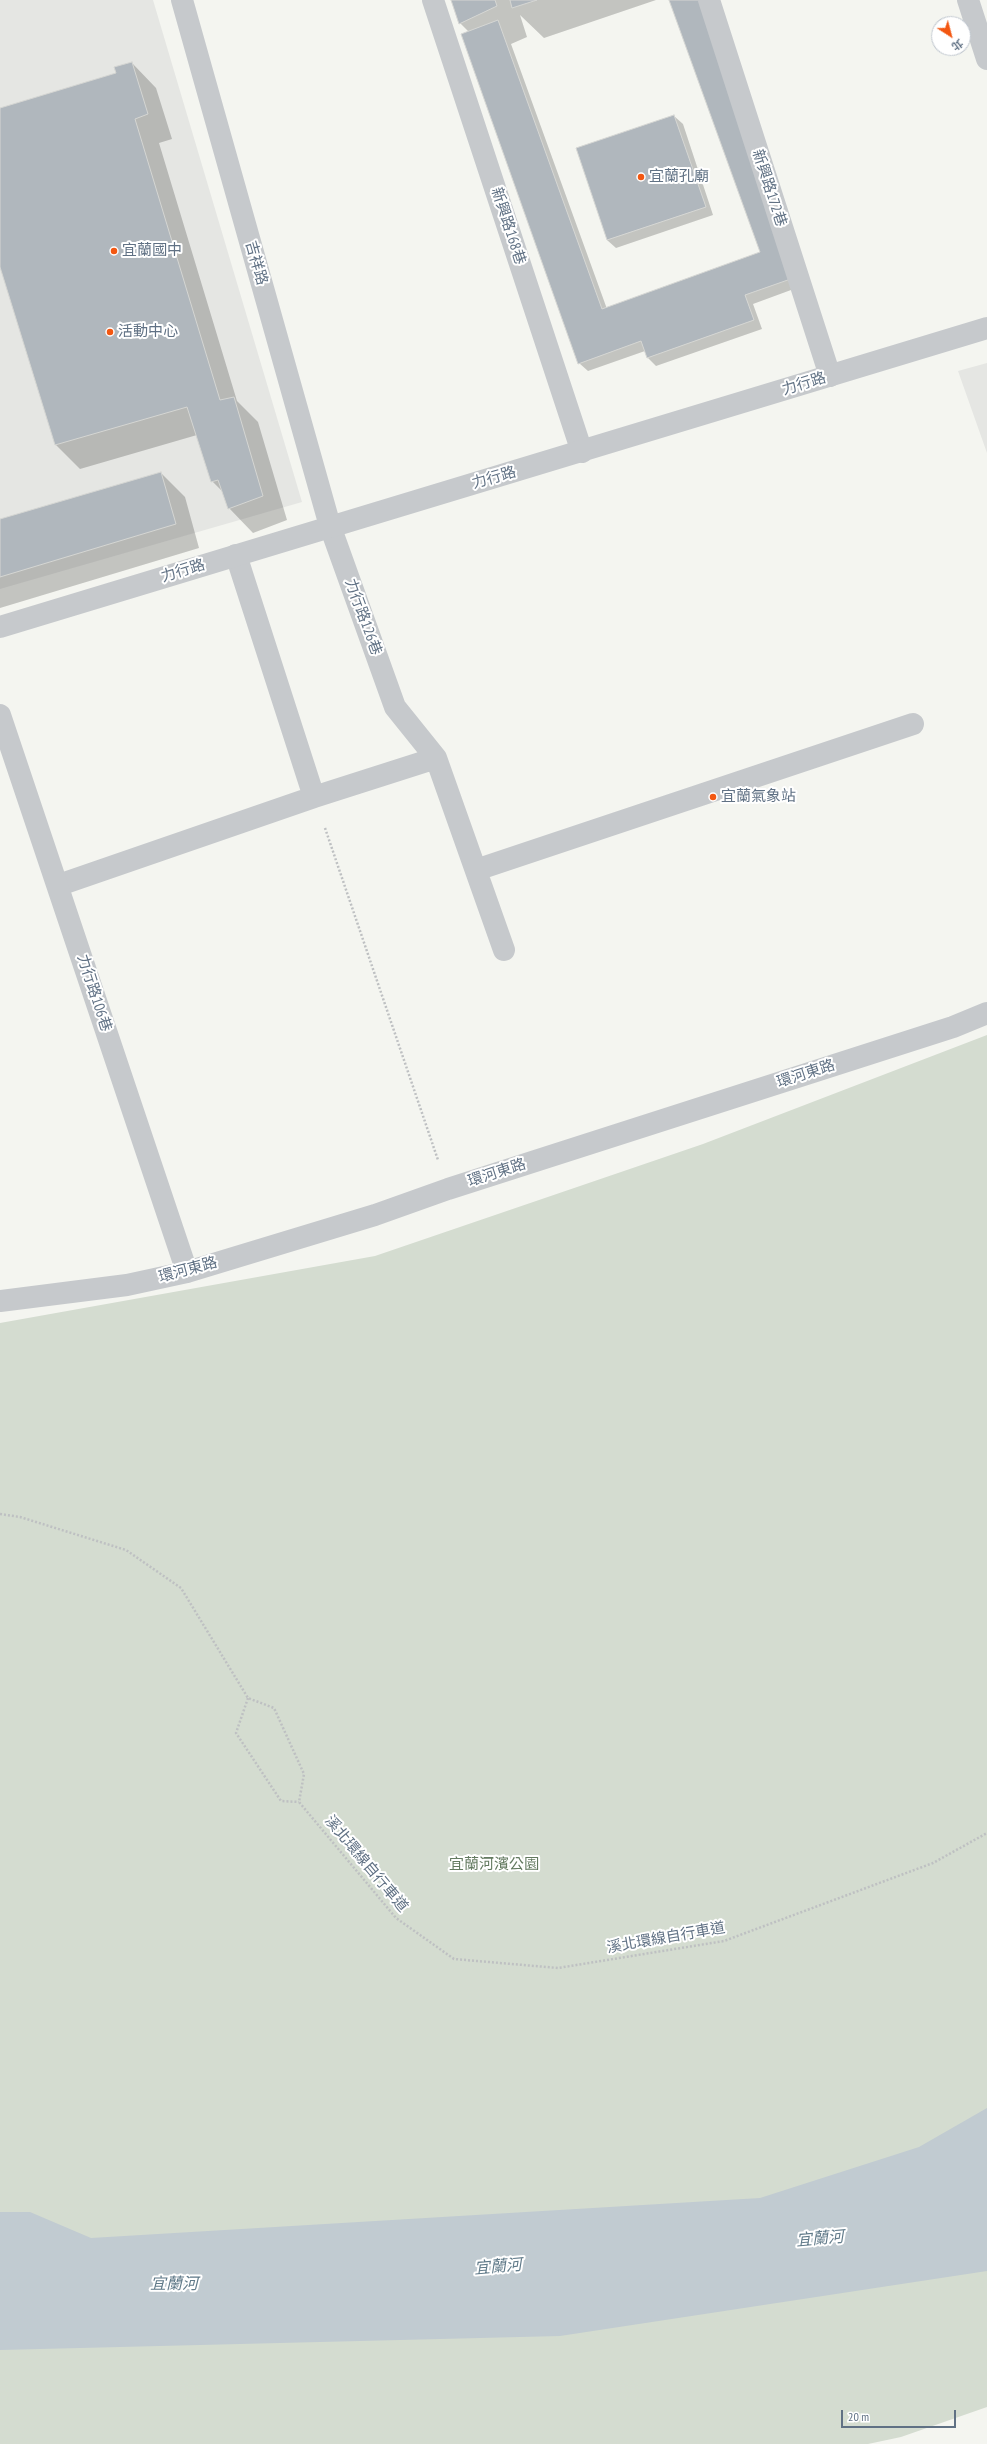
<!DOCTYPE html>
<html>
<head>
<meta charset="utf-8">
<style>
  body { margin:0 }
  #map { position:relative; width:987px; height:2444px; overflow:hidden; background:#f4f5f0; font-family:"PT Sans Narrow","Noto Sans TC",sans-serif }
  canvas { display:block }
  .north { position:absolute; left:931px; top:16px; width:40px; height:40px; box-sizing:border-box; background:#fff; border:1px solid #bfc6ce; border-radius:50%; rotate:144deg; font-size:11px; font-weight:700; line-height:16px; text-align:center; color:#607184 }
  .north::after { content:''; display:block; margin:auto; width:14px; height:18px; background:#f35711; clip-path:polygon(50% 0,100% 100%,50% 72%,0 100%) }
  .scale { position:absolute; left:841px; top:2410px; width:115px; height:18px; box-sizing:border-box; border:2px solid #607184; border-top:0; padding-left:5px; font-size:12px; line-height:14px; white-space:nowrap; color:#607184; -webkit-text-stroke:3px #fff; paint-order:stroke }
</style>
</head>
<body>
<div id="map">
<canvas width="987" height="2444"></canvas>
<div class="north">北</div>
<div class="scale">20 m</div>
</div>
<script>
const ctx = document.querySelector('canvas').getContext('2d');
ctx.lineJoin = 'round';
function fillPath(path, color) { ctx.fillStyle = color; ctx.fill(path, 'evenodd'); }
const shape = rows => new Path2D(rows.map(r => 'M' + r).join(''));
function trace(path, color, width, dash) { ctx.strokeStyle = color; ctx.lineWidth = width; ctx.lineCap = dash ? 'butt' : 'round'; ctx.setLineDash(dash || []); ctx.stroke(path); }
function label(font, color, halo, rows, align = 'center') {
  ctx.font = font + ' "PT Sans Narrow","Noto Sans TC",sans-serif'; ctx.lineWidth = 4; ctx.setLineDash([]); ctx.textBaseline = 'middle'; ctx.strokeStyle = halo; ctx.fillStyle = color; for (const [text, x, y, turn = 0] of rows) {
    ctx.save(); ctx.translate(x, y); ctx.rotate((+turn || 0) * Math.PI / 180); ctx.textAlign = isNaN(turn) ? turn : align; if (halo) ctx.strokeText(text, 0, 0); ctx.fillText(text, 0, 0); ctx.restore();
  }
}
const built = shape([
  [0,0,153,0,302,502,0,589],
  [987,363,987,453,958,371]
]);
const green = shape([
  [987,1035,987,2407,901,2437,868,2444,0,2444,0,1323,375,1256,703,1144]
]);
const water = shape([
  [987,2108,987,2271,560,2336,0,2350,0,2212,30,2212,91,2238,760,2198,919,2147]
]);
const shadow = shape([
  [452,0,656,0,544,38,520,15,527,37,511,44,607,309,761,253,670,0,810,283,753,304,762,329,656,366,648,358,645,351,588,371,579,363,469,32,460,23],
  [132,63,156,88,172,139,159,143,237,401,258,422,287,520,253,533,229,508,224,493,212,481,197,435,80,469,56,445,0,262,0,109,117,73],
  [674,116,683,124,713,215,616,248,607,240],
  [161,473,185,497,199,548,0,608,0,520]
]);
const building = shape([
  [451,0,495,0,497,6,459,24,451,0],
  [510,0,537,0,512,8,510,0],
  [669,0,703,0,802,275,745,295,754,320,647,358,641,341,578,364,461,34,498,20,602,309,760,252,669,0],
  [132,62,148,114,135,119,220,400,234,397,263,496,228,509,218,480,211,482,187,407,55,445,0,267,0,108,116,73,114,67,132,62],
  [674,115,706,207,607,240,576,148,674,115],
  [161,472,176,524,0,577,0,519,161,472]
]);
const path = shape([
  [325,828,438,1160],
  [0,1514,20,1517,126,1550,181,1588,248,1698,274,1708,304,1774,299,1802,396,1918,454,1959,558,1968,724,1941,933,1863,987,1833],
  [248,1698,236,1733,281,1801,299,1802]
]);
const lane = shape([
  [433,0,582,452],
  [709,0,830,376],
  [330,526,395,707,436,758,504,950],
  [236,555,314,797],
  [476,870,913,724],
  [59,885,314,797,436,758]
]);
const street = shape([
  [182,0,330,526],
  [968,0,987,59],
  [0,627,987,328],
  [0,715,187,1272],
  [0,1301,127,1285,187,1272,375,1215,448,1189,953,1027,987,1013]
]);
const markers = [
  [641,177,4,"#f35711"],
  [114,251,4,"#f35711"],
  [110,332,4,"#f35711"],
  [713,797,4,"#f35711"]
];
const poiNames = [
  ["宜蘭孔廟",649,177],
  ["宜蘭國中",122,251],
  ["活動中心",118,332],
  ["宜蘭氣象站",721,797]
];
const streetNames = [
  ["新興路172巷",769,188,72],
  ["新興路168巷",508,226,72],
  ["吉祥路",256,263,74],
  ["力行路",804,384,-17],
  ["力行路",494,478,-16],
  ["力行路",183,571,-17],
  ["力行路126巷",363,617,70],
  ["力行路106巷",94,993,72],
  ["環河東路",806,1074,-18],
  ["環河東路",497,1173,-18],
  ["環河東路",188,1270,-15],
  ["溪北環線自行車道",366,1864,50],
  ["溪北環線自行車道",666,1938,-10]
];
const parkNames = [
  ["宜蘭河濱公園",494,1865]
];
const waterNames = [
  ["宜蘭河",820,2239,-5],
  ["宜蘭河",498,2267,-5],
  ["宜蘭河",174,2284]
];
fillPath(built, '#e5e6e3');
fillPath(green, '#d4dcd0');
fillPath(water, '#c1cbd1');
fillPath(shadow, '#0003');
fillPath(building, '#b0b7bd');
trace(building, '#d5d6d3', 1);
trace(path, '#bec0c2', 2.5, [2, 2]);
trace(lane, '#c6c9cc', 22);
trace(street, '#c6c9cc', 22);
for (const [x, y, r, color] of markers) { const dot = new Path2D(); dot.arc(x, y, r, 0, 2 * Math.PI); ctx.fillStyle = color; ctx.fill(dot); trace(dot, '#fff', 1.5); }
label('15px', '#607184', '#fff', poiNames, 'left');
label('15px', '#607184', '#fff', streetNames);
label('15px', '#637a60', '#fff', parkNames);
label('italic 16px', '#607a89', '#fff', waterNames);
</script>
</body>
</html>
